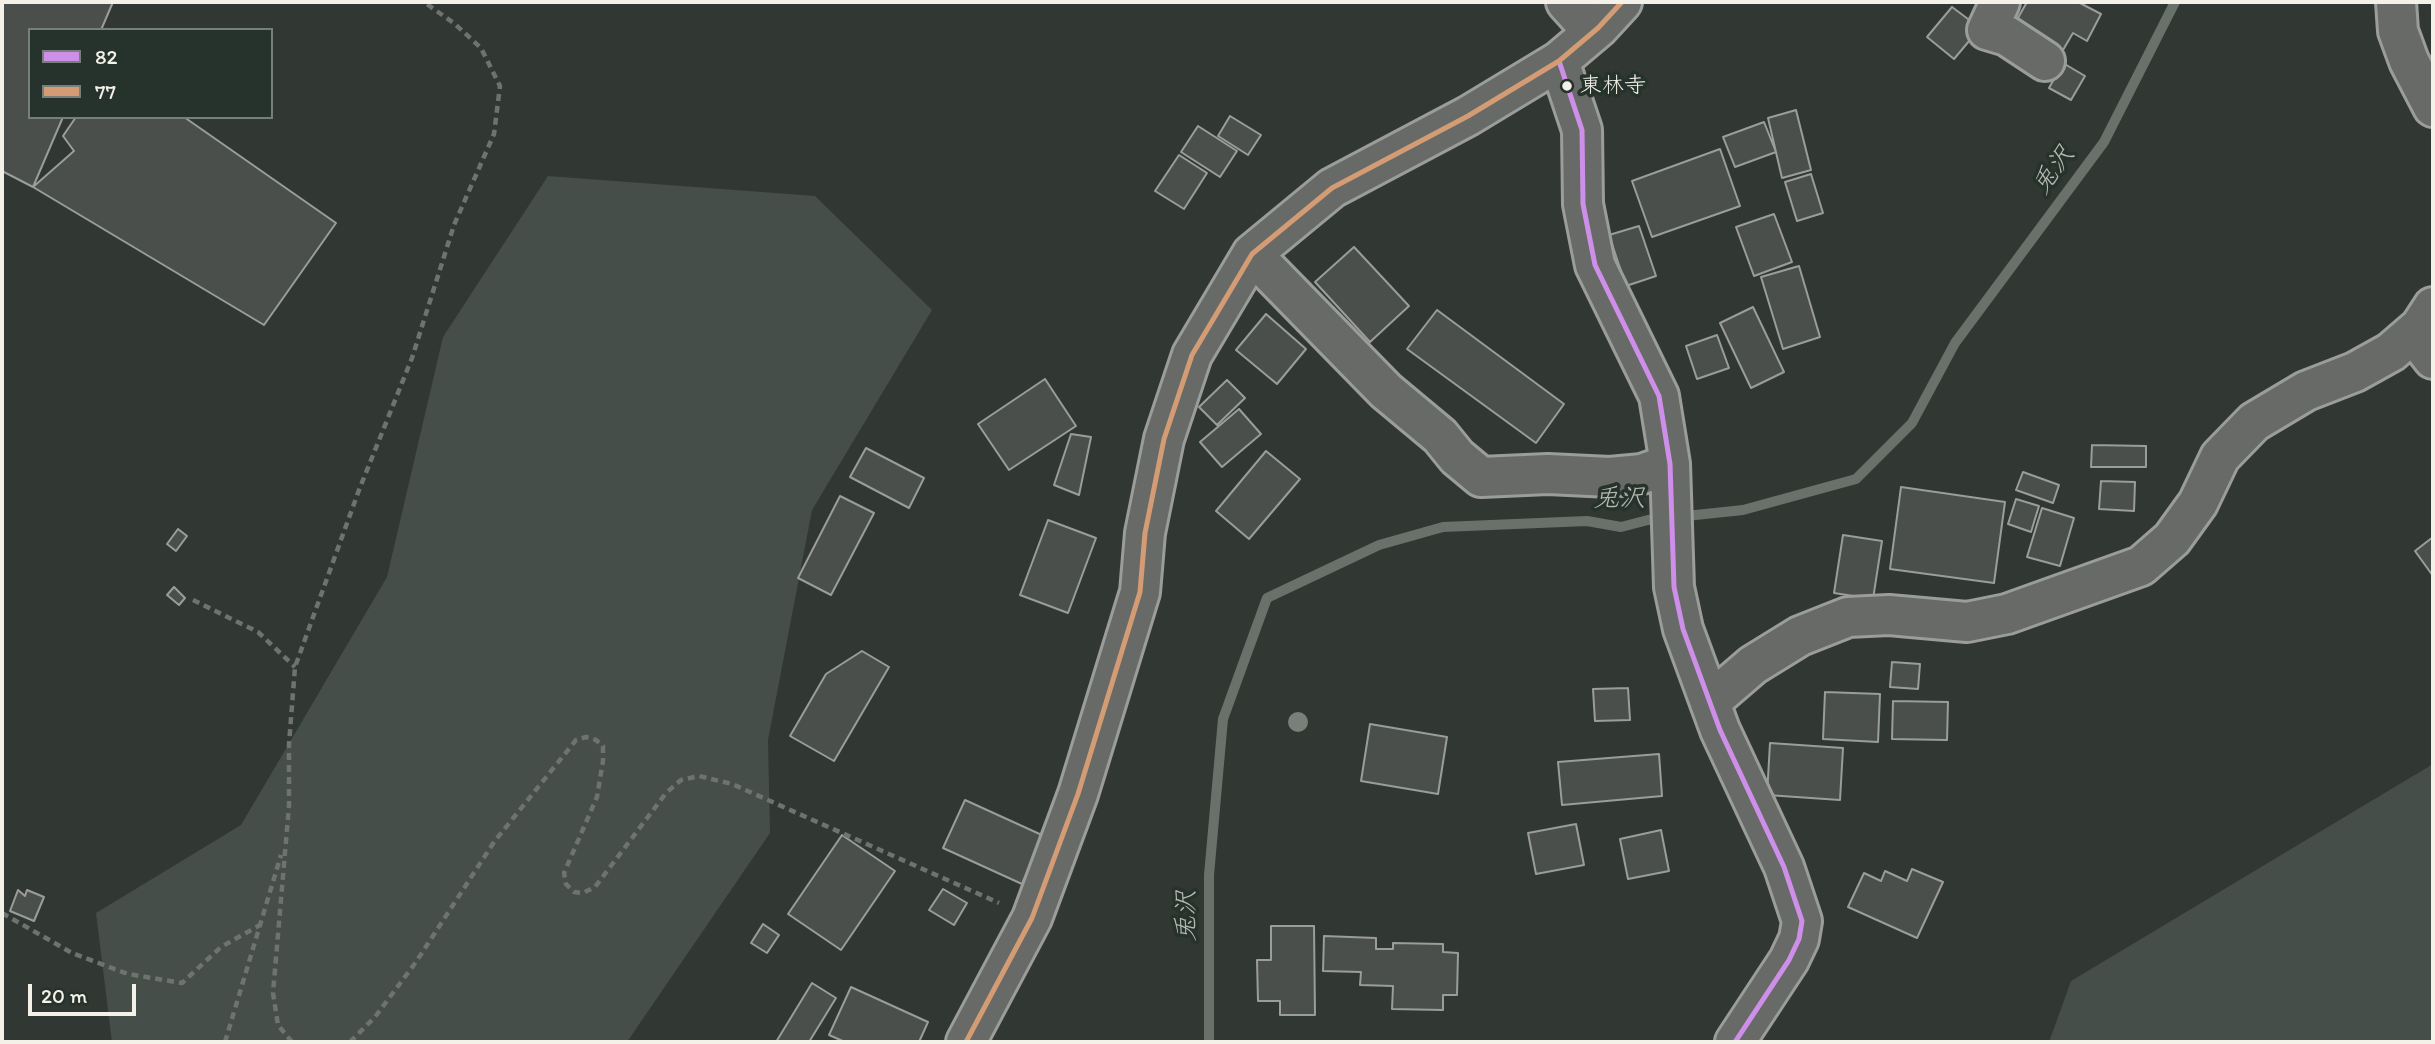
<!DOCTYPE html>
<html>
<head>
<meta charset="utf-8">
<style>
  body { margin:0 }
  #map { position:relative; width:2435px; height:1044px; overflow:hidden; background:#313834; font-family:Itim,sans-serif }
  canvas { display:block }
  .frame { position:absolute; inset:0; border:4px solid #f4f1e8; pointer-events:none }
  .legend { position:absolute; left:28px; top:28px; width:245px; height:91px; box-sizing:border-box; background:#26332d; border:2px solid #787f78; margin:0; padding:9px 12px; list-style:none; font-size:21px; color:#f4f1e8 }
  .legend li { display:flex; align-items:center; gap:14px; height:35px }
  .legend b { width:35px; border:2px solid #787f78 }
  .scale { position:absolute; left:28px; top:984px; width:108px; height:32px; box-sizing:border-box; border:4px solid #f4f1e8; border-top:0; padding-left:9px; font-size:21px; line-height:24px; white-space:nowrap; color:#f4f1e8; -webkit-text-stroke:5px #26332d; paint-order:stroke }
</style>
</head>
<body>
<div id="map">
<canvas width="2435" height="1044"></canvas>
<div class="frame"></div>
<ul class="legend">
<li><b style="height:9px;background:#ce8fe9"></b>82</li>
<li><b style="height:9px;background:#d39c74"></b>77</li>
</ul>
<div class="scale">20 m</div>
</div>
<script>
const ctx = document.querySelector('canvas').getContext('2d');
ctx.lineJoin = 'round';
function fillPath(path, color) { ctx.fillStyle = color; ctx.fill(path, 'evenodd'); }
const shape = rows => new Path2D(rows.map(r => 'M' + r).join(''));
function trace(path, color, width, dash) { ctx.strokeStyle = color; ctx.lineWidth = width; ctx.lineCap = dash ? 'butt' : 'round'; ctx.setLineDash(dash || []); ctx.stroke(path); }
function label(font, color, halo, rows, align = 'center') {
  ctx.font = font + ' Itim,"Klee One",sans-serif'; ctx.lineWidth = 7; ctx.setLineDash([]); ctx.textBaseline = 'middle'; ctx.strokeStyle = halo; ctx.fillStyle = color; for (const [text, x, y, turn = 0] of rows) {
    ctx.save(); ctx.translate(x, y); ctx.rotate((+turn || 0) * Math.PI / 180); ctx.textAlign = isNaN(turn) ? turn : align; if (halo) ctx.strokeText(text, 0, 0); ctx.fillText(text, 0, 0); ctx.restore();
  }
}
const green = shape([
  [548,176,815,196,932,310,812,510,768,740,770,833,627,1042,112,1042,96,913,241,825,387,577,443,337],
  [2433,764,2433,1042,2049,1042,2071,981]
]);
const stream = shape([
  [1209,1042,1209,875,1223,719,1267,598,1379,545,1443,527,1587,521,1621,527,1648,520,1743,510,1856,479,1912,423,1955,343,2104,142,2175,2]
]);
const building = shape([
  [2,2,113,2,101,30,30,30,30,117,63,117,33,187,2,171,2,2],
  [2027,2,2078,2,2101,14,2087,41,2073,33,2063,50,2015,23,2027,2],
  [1952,7,1980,28,1954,59,1927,37,1952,7],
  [2063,63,2085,76,2071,100,2049,88,2063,63],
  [1796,110,1811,170,1782,178,1768,118,1796,110],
  [1230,116,1261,135,1248,155,1218,136,1230,116],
  [76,117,184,117,336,223,264,325,33,187,74,151,63,136,76,117],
  [1764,122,1776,152,1735,167,1723,137,1764,122],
  [1198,126,1237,151,1220,177,1181,152,1198,126],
  [1720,149,1740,206,1652,237,1632,181,1720,149],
  [1179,155,1207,173,1184,209,1155,191,1179,155],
  [1811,174,1823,213,1797,221,1785,182,1811,174],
  [1774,214,1792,262,1754,276,1736,227,1774,214],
  [1639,226,1656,276,1626,286,1609,235,1639,226],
  [1354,247,1409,306,1370,342,1315,282,1354,247],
  [1799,266,1820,337,1783,349,1761,277,1799,266],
  [1753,307,1784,372,1751,388,1720,323,1753,307],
  [1437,310,1564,404,1536,443,1407,349,1437,310],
  [1266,314,1306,349,1277,384,1236,350,1266,314],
  [1717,335,1729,368,1697,379,1686,346,1717,335],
  [1045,379,1076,426,1009,470,978,424,1045,379],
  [1227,380,1245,398,1217,425,1199,407,1227,380],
  [1239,409,1261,434,1222,467,1200,442,1239,409],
  [1071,434,1091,437,1079,495,1054,485,1071,434],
  [2092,445,2146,446,2146,467,2091,467,2092,445],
  [866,448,924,478,909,508,850,477,866,448],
  [1266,451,1300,479,1249,539,1216,511,1266,451],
  [2023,472,2059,485,2053,503,2016,490,2023,472],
  [2101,481,2135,482,2134,511,2099,509,2101,481],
  [1901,487,2005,502,1994,583,1890,569,1901,487],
  [840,496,874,513,831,595,798,578,840,496],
  [2016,499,2039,506,2031,532,2008,524,2016,499],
  [2042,508,2074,518,2060,566,2027,557,2042,508],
  [1048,520,1096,538,1068,613,1020,595,1048,520],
  [178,529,187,536,176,551,167,544,178,529],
  [1843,535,1882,541,1873,599,1834,593,1843,535],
  [2433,537,2433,576,2415,551,2433,537],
  [174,587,185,598,179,605,167,595,174,587],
  [862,651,889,667,834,761,790,736,826,674,862,651],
  [1892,662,1920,664,1918,689,1890,687,1892,662],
  [1628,688,1630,720,1595,721,1593,689,1628,688],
  [1825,692,1880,694,1878,742,1823,739,1825,692],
  [1893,701,1948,702,1947,740,1892,739,1893,701],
  [1370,724,1447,737,1438,794,1361,781,1370,724],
  [1770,743,1843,748,1840,800,1767,795,1770,743],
  [1659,754,1662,796,1562,805,1558,762,1659,754],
  [965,800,1044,836,1022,884,943,848,965,800],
  [1576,824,1584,865,1536,874,1528,833,1576,824],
  [1661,830,1669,871,1628,879,1620,839,1661,830],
  [842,835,895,871,841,950,788,914,842,835],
  [1912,869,1943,882,1917,938,1848,907,1864,873,1881,881,1885,871,1907,881,1912,869],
  [943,889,967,903,954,925,929,910,943,889],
  [18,890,25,896,27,890,44,897,34,921,10,911,18,890],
  [763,924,779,935,767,953,751,943,763,924],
  [1271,926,1314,926,1315,1015,1280,1015,1280,1001,1258,1001,1257,960,1271,960,1271,926],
  [1324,936,1376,938,1376,949,1393,949,1393,943,1443,944,1443,952,1458,953,1457,995,1443,995,1443,1010,1392,1009,1393,986,1360,985,1361,972,1323,971,1324,936],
  [812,983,836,998,809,1042,776,1042,812,983],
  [851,987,928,1022,919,1042,845,1042,829,1035,851,987]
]);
const path = shape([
  [193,600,258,632,295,667],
  [2,913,72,953,128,974,182,983,221,947,260,925],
  [225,1042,281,855],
  [292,1042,278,1025,273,993,289,806,289,744,295,667,359,490,412,358,454,225,494,134,500,86,481,48,455,24,424,2],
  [350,1042,375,1017,416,962,494,842,576,740,586,737,596,740,603,746,603,761,597,797,564,873,566,884,574,892,583,893,595,887,666,793,681,780,699,776,732,784,999,903]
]);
const minor = shape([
  [1566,2,1593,32],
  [2000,2,1987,30,2007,36,2045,61],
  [2396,2,2398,31,2409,61,2433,107],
  [1559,61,1582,130,1583,204,1595,265,1659,396,1670,464,1674,587,1683,629,1720,730,1784,867,1802,921,1799,939,1789,960,1735,1042],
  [1252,254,1386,391,1440,436,1457,457,1481,477,1548,474,1610,477,1642,474,1670,464],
  [2413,333,2433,359],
  [1710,702,1753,665,1800,636,1848,617,1889,615,1967,622,2007,614,2141,566,2172,539,2198,503,2220,457,2254,422,2306,391,2355,372,2391,352,2420,327,2433,307],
  [966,1042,1032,918,1078,794,1140,592,1145,533,1164,439,1192,355,1252,254,1332,188,1468,116,1559,61,1598,28,1622,2]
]);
const bus1 = shape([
  [1559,61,1582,130,1583,204,1595,265,1659,396,1670,464,1674,587,1683,629,1720,730,1784,867,1802,921,1799,939,1789,960,1735,1042]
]);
const bus2 = shape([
  [966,1042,1032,918,1078,794,1140,592,1145,533,1164,439,1192,355,1252,254,1332,188,1468,116,1559,61,1598,28,1622,2]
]);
const trees = [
  [1298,722]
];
const markers = [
  [1567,86,6,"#f4f1e8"]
];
const busNames = [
  ["東林寺",1580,86]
];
const waterNames = [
  ["兎沢",2054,171,-54],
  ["兎沢",1619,499],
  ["兎沢",1187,916,-90]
];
fillPath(green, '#454e49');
trace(stream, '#69716b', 10);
fillPath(building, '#4a4f4c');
trace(building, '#9a9d99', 2);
trace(minor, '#9a9d99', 44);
trace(path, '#6f7370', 4.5, [7, 5]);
trace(minor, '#676a66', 38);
trace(bus1, '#ce8fe9', 5);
trace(bus2, '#d39c74', 5);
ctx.fillStyle = '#7b7f79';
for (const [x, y] of trees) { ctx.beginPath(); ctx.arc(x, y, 10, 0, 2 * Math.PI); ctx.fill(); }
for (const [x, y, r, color] of markers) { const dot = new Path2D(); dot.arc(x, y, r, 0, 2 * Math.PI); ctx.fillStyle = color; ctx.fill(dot); trace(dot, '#26332d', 2.5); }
label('22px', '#f4f1e8', '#26332d', busNames, 'left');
label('italic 26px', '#b8bab2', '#26332d', waterNames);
</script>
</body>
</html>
